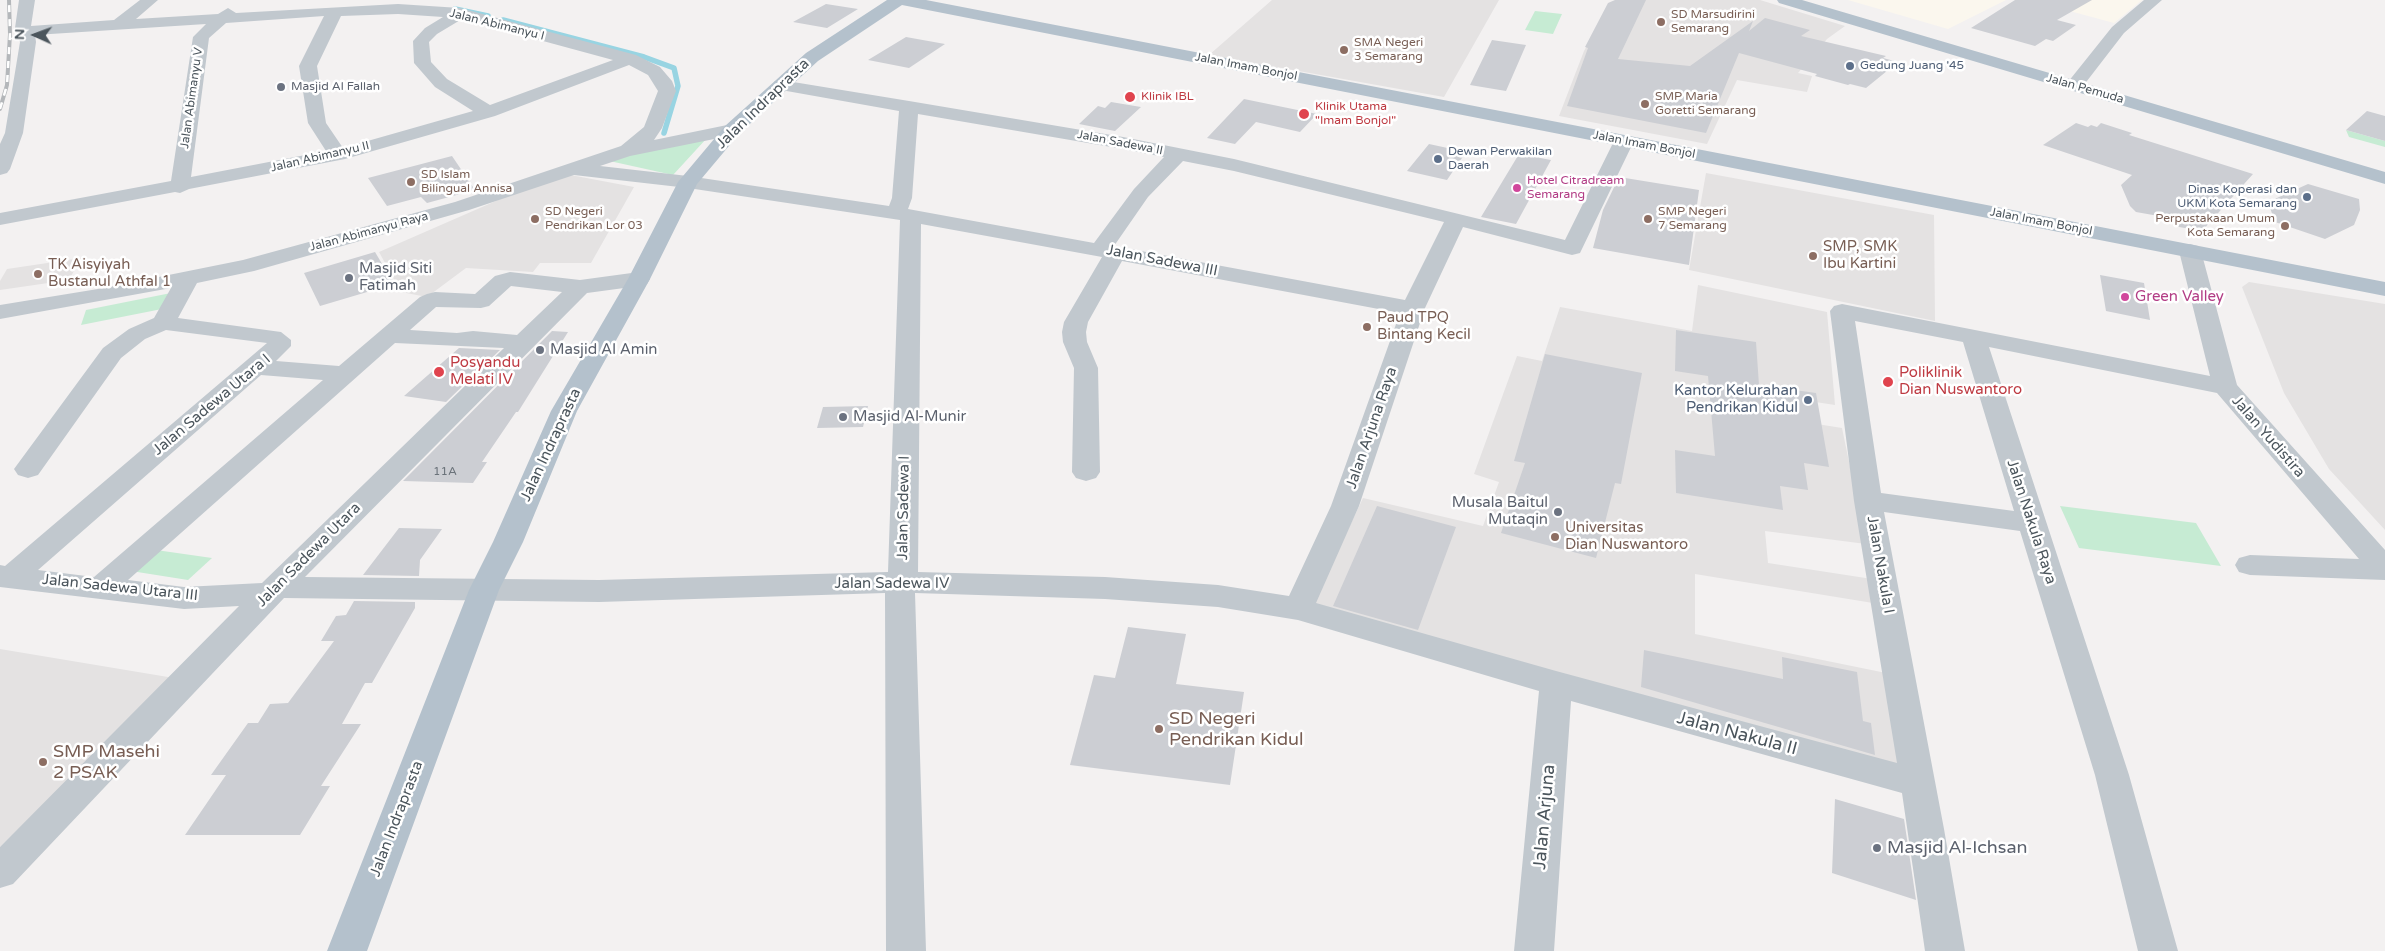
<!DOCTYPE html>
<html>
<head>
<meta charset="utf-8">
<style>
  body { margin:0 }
  #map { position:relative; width:2385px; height:951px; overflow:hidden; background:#f3f1f1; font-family:"Varela Round",sans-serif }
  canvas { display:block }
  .north { position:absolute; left:10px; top:10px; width:50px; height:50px; -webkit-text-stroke:4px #fff; paint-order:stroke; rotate:272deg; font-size:14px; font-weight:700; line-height:20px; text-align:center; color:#4b555c }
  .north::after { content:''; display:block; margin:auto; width:18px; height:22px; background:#4b555c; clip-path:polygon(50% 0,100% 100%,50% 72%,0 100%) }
</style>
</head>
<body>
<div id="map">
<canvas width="2385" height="951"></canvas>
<div class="north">N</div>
</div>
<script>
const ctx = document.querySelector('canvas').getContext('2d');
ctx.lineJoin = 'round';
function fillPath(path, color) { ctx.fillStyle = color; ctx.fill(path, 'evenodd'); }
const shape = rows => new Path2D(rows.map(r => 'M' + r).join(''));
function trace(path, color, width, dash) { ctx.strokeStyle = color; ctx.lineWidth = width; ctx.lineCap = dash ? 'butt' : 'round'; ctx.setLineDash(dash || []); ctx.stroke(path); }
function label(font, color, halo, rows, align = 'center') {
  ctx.font = font + ' "Varela Round",sans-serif'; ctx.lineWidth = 5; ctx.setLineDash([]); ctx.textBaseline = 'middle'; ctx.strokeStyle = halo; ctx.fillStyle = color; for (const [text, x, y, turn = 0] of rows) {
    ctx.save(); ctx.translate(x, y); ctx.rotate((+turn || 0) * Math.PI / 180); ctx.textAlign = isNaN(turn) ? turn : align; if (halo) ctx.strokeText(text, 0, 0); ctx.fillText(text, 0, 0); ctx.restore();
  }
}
const commercial = shape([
  [1848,0,2006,0,1948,29],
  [2029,0,2142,0,2114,23]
]);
const education = shape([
  [1272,0,1499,0,1444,97,1209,55],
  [1618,0,1760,0,1845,26,1827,39,1798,73,1812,76,1807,92,1737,80,1707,144,1559,116,1584,51,1611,3],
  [560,173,634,187,591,263,540,263,533,272,466,268,427,297,401,292,379,252],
  [1706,173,1934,215,1935,321,1689,270],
  [81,258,69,280,0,290,0,281,7,269],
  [2249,282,2385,304,2385,530,2329,469,2284,393,2242,287],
  [1698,285,1827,312,1835,405,1770,395,1773,417,1842,428,1866,544,1765,531,1768,563,1872,579,1873,603,1695,574,1695,634,1891,674,1910,794,1306,618,1363,498,1483,526,1499,482,1474,474,1517,356,1542,361,1560,307,1692,331],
  [0,649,174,678,0,847]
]);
const green = shape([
  [1535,11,1562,14,1553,34,1525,30],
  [2346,130,2385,141,2385,147,2349,137],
  [707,138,673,175,605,160],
  [171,293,167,308,81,325,86,310],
  [2060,506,2196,523,2221,566,2079,548],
  [156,550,212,558,188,580,131,571]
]);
const stream = shape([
  [455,9,488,16],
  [503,20,644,57,674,68,678,86,664,133]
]);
const building = shape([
  [1615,0,1646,0,1618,59,1690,66,1753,21,1749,31,1765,18,1810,30,1801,36,1886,56,1883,58,1898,62,1866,88,1850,84,1848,85,1815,76,1817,74,1739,53,1706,133,1567,106,1588,48,1585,47,1608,3],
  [2015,0,2092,0,2057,20,2076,25,2053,41,2046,39,2035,46,1971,28],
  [826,4,858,9,827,28,793,22],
  [906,37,945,44,909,68,868,60],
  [1492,40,1526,45,1506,91,1470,85],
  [1244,99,1317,114,1300,132,1256,122,1235,144,1207,138],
  [1111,102,1141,107,1115,131,1079,124,1098,106,1105,108],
  [2367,111,2385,116,2385,141,2346,130],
  [2076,123,2088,127,2091,125,2097,127,2101,123,2132,133,2129,135,2253,174,2202,231,2179,227,2170,218,2136,212,2130,206,2121,185,2132,175,2043,145],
  [1429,144,1466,152,1447,180,1407,171],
  [1519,154,1551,160,1516,224,1481,217],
  [452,156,475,190,427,203,421,197,387,206,368,178],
  [1619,177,1699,190,1689,265,1593,248,1603,210],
  [2308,184,2359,199,2360,210,2354,225,2325,239,2275,222,2268,202],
  [375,252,394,284,320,306,304,273],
  [2100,275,2144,283,2150,320,2106,311],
  [1676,330,1756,342,1759,385,1816,393,1829,467,1804,463,1808,490,1780,486,1783,510,1676,493,1675,450,1715,456,1708,376,1675,371],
  [552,331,568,332,518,412,516,412,482,462,487,462,473,483,403,481],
  [459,348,500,350,446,402,404,396],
  [1545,354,1642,373,1621,484,1615,483,1596,558,1501,533,1525,463,1514,461],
  [868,406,863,427,817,428,823,407],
  [1377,506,1456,527,1418,630,1333,606],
  [399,528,442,529,420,560,419,576,363,575],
  [354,601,415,602,415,608,372,683,365,683,342,724,361,724,321,786,330,786,300,835,185,835,226,775,211,775,248,723,258,723,270,704,288,703,334,641,321,641,336,616,346,615],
  [1128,627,1186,634,1176,684,1244,692,1230,785,1070,765,1094,675,1115,678],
  [1644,650,1783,679,1782,657,1857,672,1863,721,1871,723,1875,755,1641,687],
  [1835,799,1904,819,1916,900,1832,873]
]);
const minor = shape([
  [19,0,35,0,31,26,114,20,140,0,158,0,136,19,218,14,228,8,236,13,398,4,460,8,636,55,660,67,672,81,676,91,662,128,654,140,732,124,739,126,741,130,739,134,630,156,600,166,688,176,889,206,892,198,899,111,781,90,775,89,772,85,775,81,781,80,909,101,1123,137,1234,159,1565,240,1614,141,1617,137,1631,137,1634,141,1580,253,1572,255,1463,227,1425,308,1359,506,1316,603,1556,671,1897,763,1854,501,1830,311,1834,306,1842,304,2210,376,2179,251,2182,246,2190,244,2198,246,2201,251,2237,385,2385,550,2385,580,2250,575,2239,572,2235,565,2239,558,2250,555,2359,559,2217,393,1989,347,2129,775,2178,951,2138,951,2095,775,2020,531,1884,512,1944,829,1965,951,1925,951,1902,793,1571,701,1554,951,1514,951,1539,691,1298,620,1218,607,1105,599,915,593,926,951,886,951,885,593,599,602,284,598,13,884,0,888,0,847,239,606,184,609,0,587,0,565,5,566,267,343,166,330,145,339,121,358,38,475,28,478,18,475,14,469,103,348,129,329,154,318,171,288,0,319,0,305,104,288,243,260,455,202,621,146,644,127,658,91,648,75,629,65,495,116,345,159,189,189,180,193,175,192,0,225,0,213,171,181,193,37,206,24,35,35,36,42,23,133,10,169,7,173,0,175,0,144,5,133,20,42,15,28,19,0],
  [398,14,443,17,425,28,413,41,414,63,435,87,473,111,343,148,326,123,317,66,341,16,398,14],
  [324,16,299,66,308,123,326,151,191,177,209,38,226,23,324,16],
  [462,19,613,60,490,105,447,79,431,62,429,42,437,34,462,19],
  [918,114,1123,149,1164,157,1134,189,1094,243,908,209,912,198,918,114],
  [1183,161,1234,171,1444,222,1405,300,1114,246,1148,197,1183,161],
  [574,175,688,188,900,220,888,572,599,580,305,577,587,293,639,286,647,284,650,279,647,274,639,272,580,280,510,272,495,276,475,294,435,292,427,294,420,297,339,366,276,361,291,346,291,340,281,332,178,318,197,283,254,271,469,210,574,175],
  [921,224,1102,257,1064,322,1062,332,1063,342,1074,368,1072,472,1076,478,1086,481,1096,478,1100,472,1098,368,1087,342,1086,332,1088,322,1122,261,1400,313,1331,506,1289,596,1218,585,1105,577,918,572,921,224],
  [511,286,562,292,517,335,473,331,457,333,410,330,436,307,481,308,489,306,511,286],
  [1855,321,1963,342,2014,511,1881,493,1855,321],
  [395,343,504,348,262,583,184,587,128,580,395,343],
  [261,375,323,380,94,577,38,570,261,375],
  [2144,0,2162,0,2124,33,2080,90,2068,90,2065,86,2068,82,2112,27,2144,0]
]);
const major = shape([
  [887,0,926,0,2385,282,2385,296,902,5,818,61,739,134,697,184,650,279,577,411,523,542,499,590,367,951,327,951,469,590,493,542,551,411,628,279,678,182,725,126,806,53,887,0],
  [1777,0,1802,0,2385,172,2385,184,1779,3,1777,0]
]);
const rail = shape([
  [0,109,7,85,10,34,9,0]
]);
const markers = [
  [1661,22,5,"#8d6e63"],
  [1344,50,5,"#8d6e63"],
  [1850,66,5,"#5c6f8a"],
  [281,87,5,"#6b7280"],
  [1130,97,6,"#e0444e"],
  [1645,104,5,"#8d6e63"],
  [1304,114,6,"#e0444e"],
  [1438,159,5,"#5c6f8a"],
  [411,182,5,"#8d6e63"],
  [1517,188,5,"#d1479c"],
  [2307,197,5,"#5c6f8a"],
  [535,219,5,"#8d6e63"],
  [1648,219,5,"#8d6e63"],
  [2285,226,5,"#8d6e63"],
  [1813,256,5,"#8d6e63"],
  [38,274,5,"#8d6e63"],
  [349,278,5,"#6b7280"],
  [2125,297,5,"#d1479c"],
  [1367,327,5,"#8d6e63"],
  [540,350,5,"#6b7280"],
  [439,372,6,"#e0444e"],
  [1888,382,6,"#e0444e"],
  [1808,400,5,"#5c6f8a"],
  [843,417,5,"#6b7280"],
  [1558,512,5,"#6b7280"],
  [1555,537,5,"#8d6e63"],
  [1159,729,5,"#8d6e63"],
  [43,762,5,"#8d6e63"],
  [1877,848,5,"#6b7280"]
];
const farEducationnames = [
  ["SD Marsudirini",1671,15],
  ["Semarang",1671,29],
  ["SMA Negeri",1354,43],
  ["3 Semarang",1354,57],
  ["SMP Maria",1655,97],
  ["Goretti Semarang",1655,111],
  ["SD Islam",421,175],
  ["Bilingual Annisa",421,189],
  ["SD Negeri",545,212],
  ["Pendrikan Lor 03",545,226],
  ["SMP Negeri",1658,212],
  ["7 Semarang",1658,226],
  ["Perpustakaan Umum",2275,219,"right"],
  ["Kota Semarang",2275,233,"right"]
];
const farStreetnames = [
  ["Jalan Abimanyu I",497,25,14],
  ["Jalan Imam Bonjol",1246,67,11],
  ["Jalan Pemuda",2085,89,16],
  ["Jalan Abimanyu V",192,98,-82],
  ["Jalan Sadewa II",1120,143,11],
  ["Jalan Imam Bonjol",1644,145,11],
  ["Jalan Abimanyu II",320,157,-13],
  ["Jalan Imam Bonjol",2041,222,11],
  ["Jalan Abimanyu Raya",369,232,-15]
];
const farServicenames = [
  ["Gedung Juang '45",1860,66],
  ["Dewan Perwakilan",1448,152],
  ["Daerah",1448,166],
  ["Dinas Koperasi dan",2297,190,"right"],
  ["UKM Kota Semarang",2297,204,"right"]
];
const farWorshipnames = [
  ["Masjid Al Fallah",291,87]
];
const farHealthnames = [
  ["Klinik IBL",1141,97],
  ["Klinik Utama",1315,107],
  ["\"Imam Bonjol\"",1315,121]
];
const farHotelnames = [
  ["Hotel Citradream",1527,181],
  ["Semarang",1527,195]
];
const numberNames = [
  ["11A",445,472]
];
const streetNames = [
  ["Jalan Indraprasta",763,104,-44],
  ["Jalan Sadewa III",1162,261,11],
  ["Jalan Sadewa Utara I",212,405,-40],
  ["Jalan Arjuna Raya",1372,428,-71],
  ["Jalan Yudistira",2268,437,49],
  ["Jalan Indraprasta",551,445,-65],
  ["Jalan Sadewa I",904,508,-89],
  ["Jalan Nakula Raya",2031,522,72],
  ["Jalan Sadewa Utara",309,555,-45],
  ["Jalan Nakula I",1880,565,80],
  ["Jalan Sadewa IV",892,584],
  ["Jalan Sadewa Utara III",120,588,6],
  ["Jalan Indraprasta",397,819,-69]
];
const educationNames = [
  ["SMP, SMK",1823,247],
  ["Ibu Kartini",1823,264],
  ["TK Aisyiyah",48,265],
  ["Bustanul Athfal 1",48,282],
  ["Paud TPQ",1377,318],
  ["Bintang Kecil",1377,335],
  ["Universitas",1565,528],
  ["Dian Nuswantoro",1565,545]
];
const worshipNames = [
  ["Masjid Siti",359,269],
  ["Fatimah",359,286],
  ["Masjid Al Amin",550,350],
  ["Masjid Al-Munir",853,417],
  ["Musala Baitul",1548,503,"right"],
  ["Mutaqin",1548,520,"right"]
];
const hotelNames = [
  ["Green Valley",2135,297]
];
const healthNames = [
  ["Posyandu",450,363],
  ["Melati IV",450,380],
  ["Poliklinik",1899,373],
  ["Dian Nuswantoro",1899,390]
];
const serviceNames = [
  ["Kantor Kelurahan",1798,391],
  ["Pendrikan Kidul",1798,408]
];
const nearEducationnames = [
  ["SD Negeri",1169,719],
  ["Pendrikan Kidul",1169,740],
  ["SMP Masehi",53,752],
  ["2 PSAK",53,773]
];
const nearStreetnames = [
  ["Jalan Nakula II",1737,734,15],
  ["Jalan Arjuna",1545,817,-85]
];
const nearWorshipnames = [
  ["Masjid Al-Ichsan",1887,848]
];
fillPath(commercial, '#fbf7ee');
fillPath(education, '#e4e2e2');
fillPath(green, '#c6ebd3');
trace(stream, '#98d4e2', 5.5);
fillPath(building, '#ccced3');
fillPath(minor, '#c1c8ce');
fillPath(major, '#b4c1cc');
trace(rail, '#b4b7ba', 4);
trace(rail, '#fff', 2.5, [7]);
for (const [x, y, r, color] of markers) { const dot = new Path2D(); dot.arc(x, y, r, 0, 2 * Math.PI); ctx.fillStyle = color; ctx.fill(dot); trace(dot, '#fff', 2); }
label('12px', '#785e54', '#fff', farEducationnames, 'left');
label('12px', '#4b555c', '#fff', farStreetnames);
label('12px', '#4e5e75', '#fff', farServicenames, 'left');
label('12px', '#5b616d', '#fff', farWorshipnames, 'left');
label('12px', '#be3a42', '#fff', farHealthnames, 'left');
label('12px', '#b23c85', '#fff', farHotelnames, 'left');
label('12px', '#6b737a', null, numberNames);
label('15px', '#4b555c', '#fff', streetNames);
label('15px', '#785e54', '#fff', educationNames, 'left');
label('15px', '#5b616d', '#fff', worshipNames, 'left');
label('15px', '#b23c85', '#fff', hotelNames, 'left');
label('15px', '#be3a42', '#fff', healthNames, 'left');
label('15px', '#4e5e75', '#fff', serviceNames, 'right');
label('18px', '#785e54', '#fff', nearEducationnames, 'left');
label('18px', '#4b555c', '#fff', nearStreetnames);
label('18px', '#5b616d', '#fff', nearWorshipnames, 'left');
</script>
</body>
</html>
